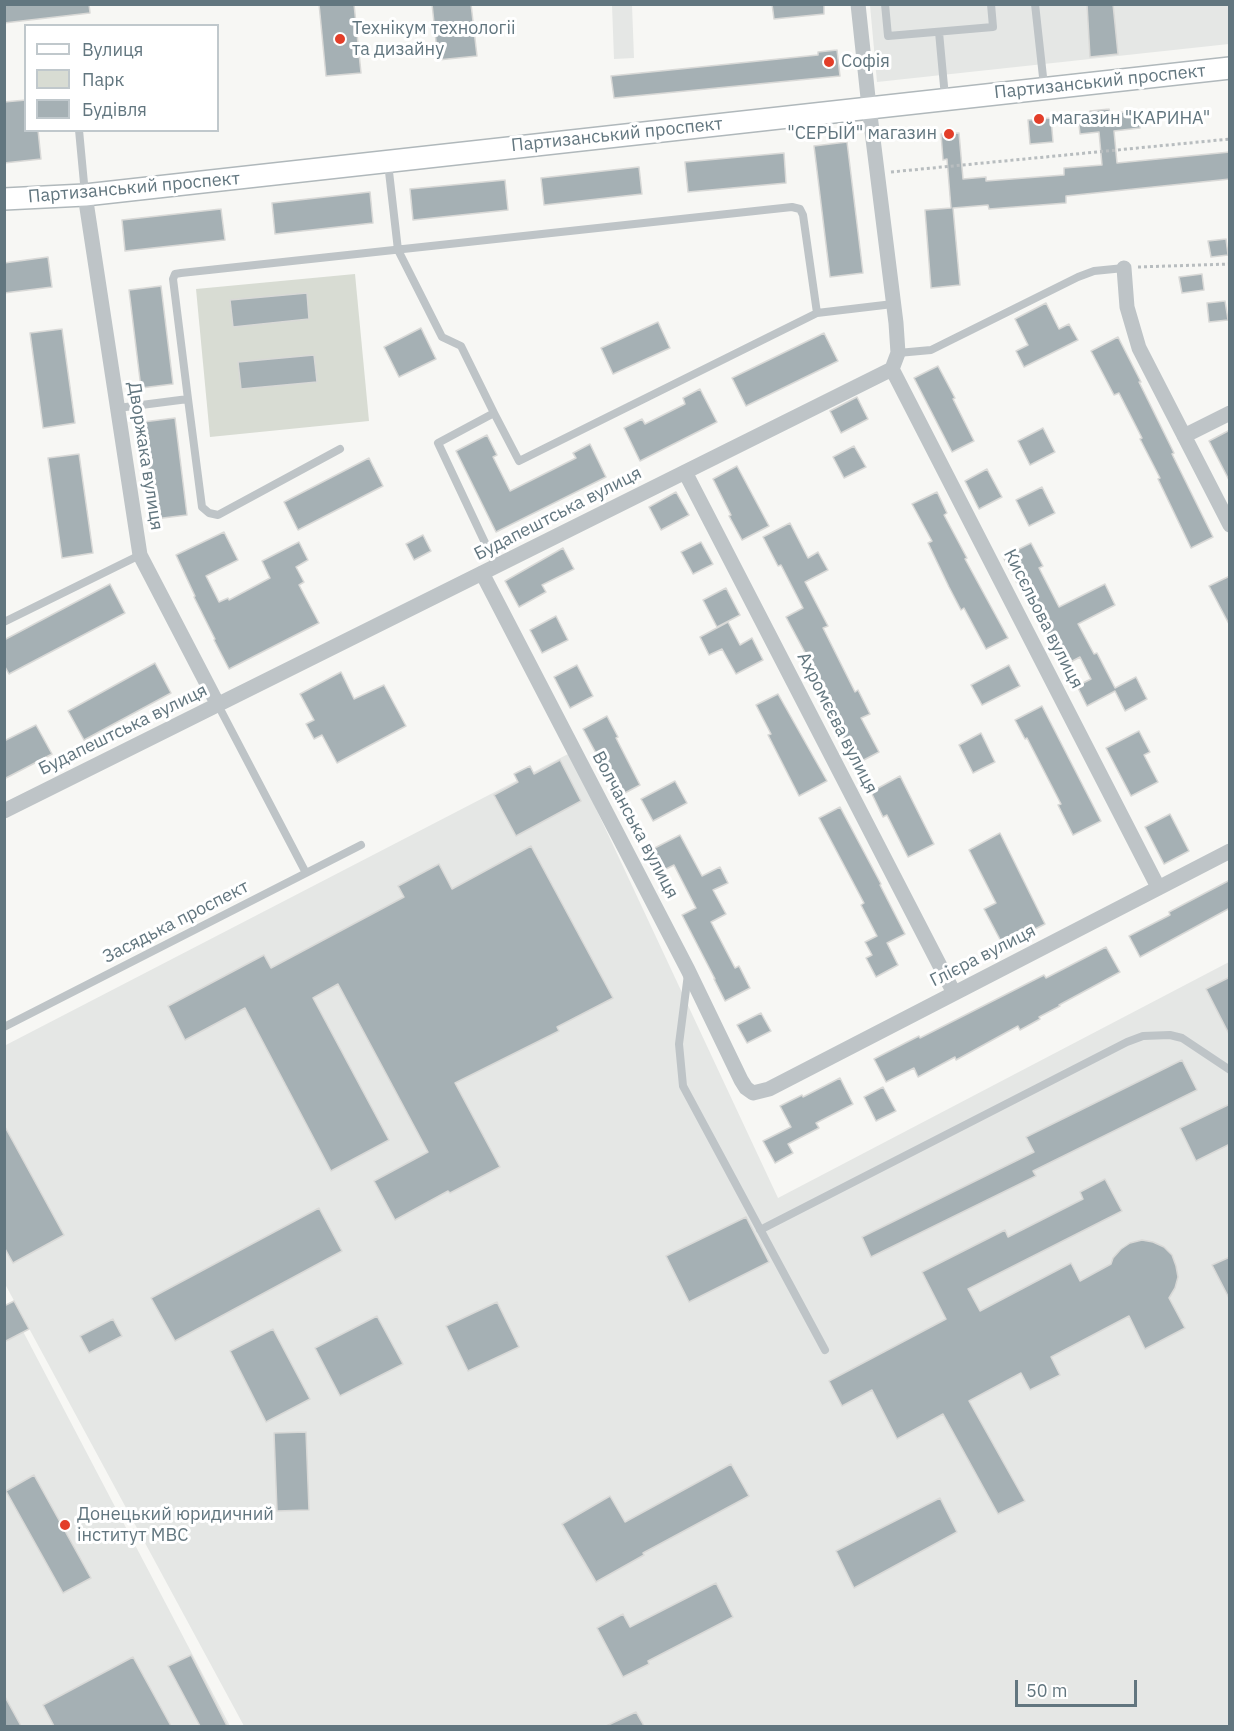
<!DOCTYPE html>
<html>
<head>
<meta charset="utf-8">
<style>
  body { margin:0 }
  #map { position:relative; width:1234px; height:1731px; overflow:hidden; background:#f7f7f4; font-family:"IBM Plex Sans",sans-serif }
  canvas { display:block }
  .frame { position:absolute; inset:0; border:6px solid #62767f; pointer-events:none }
  .legend { position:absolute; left:24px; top:24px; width:195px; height:108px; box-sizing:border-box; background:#fff; border:2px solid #c0c8cc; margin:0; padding:8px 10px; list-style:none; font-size:18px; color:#62767f }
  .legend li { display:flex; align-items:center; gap:12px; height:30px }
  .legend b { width:30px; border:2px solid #c0c8cc }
  .scale { position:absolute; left:1015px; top:1680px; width:122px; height:27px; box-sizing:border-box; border:3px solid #62767f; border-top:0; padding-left:8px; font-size:18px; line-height:21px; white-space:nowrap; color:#62767f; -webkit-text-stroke:4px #fff; paint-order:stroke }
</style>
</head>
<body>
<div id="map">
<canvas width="1234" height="1731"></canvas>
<div class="frame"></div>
<ul class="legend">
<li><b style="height:8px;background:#fff"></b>Вулиця</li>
<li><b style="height:16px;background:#d8dcd3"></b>Парк</li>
<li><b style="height:16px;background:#a5b0b4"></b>Будівля</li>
</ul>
<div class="scale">50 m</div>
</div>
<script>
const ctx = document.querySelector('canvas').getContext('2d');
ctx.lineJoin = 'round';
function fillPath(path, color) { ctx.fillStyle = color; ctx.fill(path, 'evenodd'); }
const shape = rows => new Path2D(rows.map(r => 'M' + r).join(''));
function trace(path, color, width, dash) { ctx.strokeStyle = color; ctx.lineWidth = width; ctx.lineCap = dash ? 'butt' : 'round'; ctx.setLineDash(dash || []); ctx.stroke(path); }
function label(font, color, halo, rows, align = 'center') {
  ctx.font = font + ' "IBM Plex Sans",sans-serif'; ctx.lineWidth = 6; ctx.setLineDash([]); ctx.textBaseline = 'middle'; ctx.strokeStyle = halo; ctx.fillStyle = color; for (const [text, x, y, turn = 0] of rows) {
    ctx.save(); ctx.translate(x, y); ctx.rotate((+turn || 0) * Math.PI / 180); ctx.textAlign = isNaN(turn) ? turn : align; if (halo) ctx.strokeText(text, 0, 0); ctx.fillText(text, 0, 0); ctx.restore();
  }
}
const built = shape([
  [612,5,632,5,634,58,614,59],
  [870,5,1229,5,1229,44,877,82],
  [570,753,778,1198,1229,962,1229,1726,244,1726,5,1284,4,1046],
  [16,1318,230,1726,5,1726,4,1324]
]);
const green = shape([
  [355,274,369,421,210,437,196,289]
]);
const building = shape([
  [4,4,89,4,90,13,4,23,4,4],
  [319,4,354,4,361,73,326,76,319,4],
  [432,4,471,4,477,56,438,60,432,4],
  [772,4,824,4,824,14,774,19,772,4],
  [1087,4,1113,4,1118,54,1090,57,1087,4],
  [837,50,840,76,614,98,611,76,818,55,818,52,837,50],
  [26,100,26,130,38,130,41,159,4,163,4,102,26,100],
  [1109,109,1110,113,1139,111,1140,128,1114,131,1117,163,1230,152,1230,179,1066,196,1066,203,989,209,988,205,953,208,960,285,931,288,925,210,951,208,947,159,943,160,941,134,959,133,963,179,986,177,986,181,1064,175,1064,168,1102,165,1099,132,1080,134,1078,116,1090,115,1090,111,1109,109],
  [1051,118,1053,142,1030,144,1028,120,1051,118],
  [847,142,863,273,830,277,814,146,847,142],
  [784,153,786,183,688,192,685,162,784,153],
  [639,167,642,194,544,205,541,178,639,167],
  [505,180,508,210,413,220,410,189,505,180],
  [370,192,373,223,275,234,272,203,370,192],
  [221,209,225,240,125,251,122,220,221,209],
  [1226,239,1228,255,1211,257,1208,241,1226,239],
  [48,257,52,287,4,293,4,263,48,257],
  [1202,274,1204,290,1182,293,1179,277,1202,274],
  [161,286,173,384,141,388,129,290,161,286],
  [307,293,309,319,233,327,230,300,307,293],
  [1225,301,1228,320,1209,322,1207,303,1225,301],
  [1046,303,1059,329,1069,324,1078,340,1024,367,1016,351,1028,345,1015,319,1046,303],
  [658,322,670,348,613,374,601,348,658,322],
  [421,328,436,359,399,377,384,347,421,328],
  [62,329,75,423,43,428,30,333,62,329],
  [824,333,838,361,746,406,732,378,824,333],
  [1118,337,1141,382,1139,382,1174,453,1172,454,1213,537,1191,548,1158,479,1160,478,1140,439,1142,438,1119,393,1114,395,1091,351,1118,337],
  [314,355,317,382,241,389,238,362,314,355],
  [938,366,955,398,953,399,974,441,952,452,914,378,938,366],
  [700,389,717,422,640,461,624,428,642,419,645,424,685,404,683,398,700,389],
  [857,397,868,419,841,433,830,411,857,397],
  [175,418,187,515,155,519,143,422,175,418],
  [1043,428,1055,452,1030,465,1018,441,1043,428],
  [1230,430,1230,482,1209,441,1230,430],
  [487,435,497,455,493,457,510,491,576,458,573,453,590,444,606,477,496,532,456,451,487,435],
  [854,446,866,467,844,478,833,457,854,446],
  [79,454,93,553,62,558,48,458,79,454],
  [369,458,383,486,298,530,284,502,369,458],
  [737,466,769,526,742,540,729,516,731,515,713,479,737,466],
  [987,469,1002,497,979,509,965,481,987,469],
  [1042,487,1055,513,1029,526,1016,500,1042,487],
  [676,492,689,515,661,530,649,507,676,492],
  [937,492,947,513,944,515,967,558,965,559,1008,638,986,649,964,608,961,610,949,587,928,543,932,541,912,504,937,492],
  [790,523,808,558,818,552,828,570,805,582,828,626,823,628,855,692,858,690,870,714,861,718,879,752,856,764,806,661,809,660,786,617,803,608,781,565,778,566,763,537,790,523],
  [224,532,238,560,206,576,219,602,228,598,229,600,270,578,262,561,299,542,308,560,296,567,304,582,299,585,319,623,229,669,214,640,215,639,194,597,195,596,176,555,224,532],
  [423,535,431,551,414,560,406,544,423,535],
  [701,542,713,564,693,574,681,552,701,542],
  [1031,543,1043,566,1039,568,1059,607,1105,584,1115,605,1078,624,1094,654,1097,653,1115,688,1136,677,1147,699,1125,711,1115,691,1087,706,1077,686,1091,679,1080,657,1063,666,1039,620,1037,621,1003,557,1031,543],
  [563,548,574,569,542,585,546,592,519,607,505,581,563,548],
  [1230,576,1230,626,1209,586,1230,576],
  [110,584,125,613,9,674,4,665,4,640,110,584],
  [726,588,740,615,717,627,703,600,726,588],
  [556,616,568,640,542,653,530,630,556,616],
  [728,622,740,645,752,638,763,660,736,674,722,649,709,655,700,637,728,622],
  [155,663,171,693,84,740,68,711,155,663],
  [577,665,593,696,570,708,554,677,577,665],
  [1009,665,1020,686,982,705,971,685,1009,665],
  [341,672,354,699,384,685,406,726,337,763,322,735,314,739,306,724,314,720,300,694,341,672],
  [778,694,827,781,799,796,768,735,771,734,756,705,778,694],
  [1042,706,1101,821,1073,835,1058,805,1061,804,1027,738,1025,739,1015,720,1042,706],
  [607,716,618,737,616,738,640,785,619,796,583,729,607,716],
  [36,725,52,754,4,779,4,741,36,725],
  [1139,731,1150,752,1144,755,1158,782,1131,796,1106,748,1139,731],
  [981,733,995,762,973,773,959,745,981,733],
  [560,760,581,801,516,836,494,795,518,782,514,774,530,766,534,774,560,760],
  [900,776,934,844,908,857,887,815,883,817,871,792,900,776],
  [675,781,687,803,653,821,641,799,675,781],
  [840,807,881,884,880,885,905,934,887,943,898,965,876,977,866,958,872,955,865,942,877,936,861,905,864,903,819,818,840,807],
  [1170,814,1189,851,1164,864,1145,827,1170,814],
  [1000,833,1045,924,1003,945,984,909,996,903,969,850,1000,833],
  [680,835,702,876,720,867,728,883,713,890,726,914,711,922,735,968,739,966,750,988,725,1001,714,979,715,979,682,915,696,908,674,865,658,873,647,852,680,835],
  [531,846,613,998,557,1027,559,1031,455,1083,500,1167,450,1193,448,1191,395,1220,374,1181,428,1152,338,984,313,998,389,1140,331,1171,245,1008,185,1040,168,1006,264,955,271,968,404,897,398,886,439,864,452,889,531,846],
  [1230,880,1230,908,1140,957,1129,936,1170,915,1169,912,1230,880],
  [1106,947,1120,972,1059,1005,1060,1006,1039,1017,1040,1019,1020,1030,1018,1026,956,1060,955,1057,918,1077,914,1068,886,1082,874,1059,919,1036,920,1038,1044,975,1046,978,1106,947],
  [1230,977,1230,1036,1206,989,1230,977],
  [761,1013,771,1031,747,1043,737,1025,761,1013],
  [1182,1060,1197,1090,1033,1171,1036,1176,871,1257,862,1237,1034,1152,1026,1137,1182,1060],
  [840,1078,853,1104,816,1123,819,1128,788,1144,793,1153,775,1163,763,1141,791,1127,780,1106,802,1095,803,1097,840,1078],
  [883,1087,896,1111,876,1121,864,1097,883,1087],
  [1230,1104,1230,1144,1196,1161,1180,1128,1230,1104],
  [4,1125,64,1235,13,1263,4,1247,4,1125],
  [1105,1179,1122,1211,968,1289,980,1311,1071,1263,1080,1281,1111,1264,1113,1258,1121,1249,1130,1243,1142,1240,1153,1242,1164,1247,1172,1255,1176,1266,1178,1277,1175,1288,1169,1298,1185,1328,1145,1349,1129,1316,1051,1357,1060,1375,1030,1390,1021,1373,969,1401,1025,1501,998,1514,943,1414,897,1439,872,1390,842,1406,829,1381,946,1319,922,1272,1005,1230,1008,1237,1083,1199,1080,1192,1105,1179],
  [319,1208,342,1251,175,1341,151,1298,319,1208],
  [746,1217,769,1262,689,1302,666,1256,746,1217],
  [1230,1257,1230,1300,1212,1265,1230,1257],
  [14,1301,29,1329,4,1342,4,1306,14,1301],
  [497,1302,519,1347,468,1371,446,1326,497,1302],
  [377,1316,403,1364,340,1396,315,1348,377,1316],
  [113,1319,122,1336,89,1353,80,1336,113,1319],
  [273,1329,310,1399,266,1422,230,1351,273,1329],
  [306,1432,309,1510,277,1511,274,1433,306,1432],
  [731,1464,749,1496,643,1553,644,1555,596,1582,562,1524,610,1496,625,1522,731,1464],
  [34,1475,91,1578,63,1593,6,1491,34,1475],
  [940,1498,957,1532,854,1588,836,1551,940,1498],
  [716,1583,733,1617,648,1661,649,1664,623,1677,597,1628,623,1614,630,1627,716,1583],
  [191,1655,227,1726,200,1726,168,1666,191,1655],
  [133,1657,171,1726,54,1726,43,1705,133,1657],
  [4,1695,21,1726,4,1726,4,1695],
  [636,1712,644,1726,606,1726,636,1712]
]);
const path = shape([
  [891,172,1230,139],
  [1138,267,1230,264]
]);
const lane = shape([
  [885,4,888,36,993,27,991,4],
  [1035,4,1044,86],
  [939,32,945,97],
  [79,130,85,194],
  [388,163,398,250,442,337,461,346,494,413,438,443,496,566],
  [898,353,931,350,1078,277,1094,271,1124,268],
  [188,399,202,507,209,513,218,515,340,449],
  [118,408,188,399,173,279,175,274,181,273,792,207,800,209,803,215,817,313,893,304],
  [494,413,519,461,817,313],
  [4,622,140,555],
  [218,705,306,873],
  [688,974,679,1044,683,1086,825,1350],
  [4,1027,361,845],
  [760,1230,1127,1042,1143,1036,1170,1035,1182,1038,1230,1070]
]);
const street = shape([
  [85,195,140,555,218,705],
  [1124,268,1127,307,1139,348,1230,525],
  [892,369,1158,887],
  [1184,436,1230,413],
  [685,472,954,993],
  [482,573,688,970,741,1080,746,1088,753,1093,769,1089,1230,851],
  [4,811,892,369,898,353,896,323,869,107,858,4]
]);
const secondary = shape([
  [4,199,85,195,1230,68]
]);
const markers = [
  [340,39,6,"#e33e29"],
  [829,62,6,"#e33e29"],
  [1039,119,6,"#e33e29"],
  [949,134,6,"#e33e29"],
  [65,1525,6,"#e33e29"]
];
const poiNames = [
  ["Технікум технологіі",352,29],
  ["та дизайну",352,50],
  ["Софія",841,62],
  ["магазин \"КАРИНА\"",1051,119],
  ["\"СЕРЫЙ\" магазин",937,134,"right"],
  ["Донецький юридичний",77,1515],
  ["інститут МВС",77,1536]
];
const streetNames = [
  ["Партизанський проспект",1100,82,-6],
  ["Партизанський проспект",617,135,-6],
  ["Партизанський проспект",134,188,-5],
  ["Дворжака вулиця",145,456,81],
  ["Будапештська вулиця",558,514,-27],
  ["Кисєльова вулиця",1043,619,63],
  ["Ахромєєва вулиця",837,723,63],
  ["Будапештська вулиця",123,730,-26],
  ["Волчанська вулиця",635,825,62],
  ["Засядька проспект",176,922,-27],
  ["Глієра вулиця",983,956,-27]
];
fillPath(built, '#e5e7e5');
fillPath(green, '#d8dcd3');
fillPath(building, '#a5b0b4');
trace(building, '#d9d9d7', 1.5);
trace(secondary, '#b0b8bb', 24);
trace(path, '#b8bdbf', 3, [3, 3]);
trace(lane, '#bec4c7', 8);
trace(street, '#bec4c7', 15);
trace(secondary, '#fff', 21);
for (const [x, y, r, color] of markers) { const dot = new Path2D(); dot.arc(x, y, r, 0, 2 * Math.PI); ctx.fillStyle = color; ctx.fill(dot); trace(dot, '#fff', 2); }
label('18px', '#62767f', '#fff', poiNames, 'left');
label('18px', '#62767f', '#fff', streetNames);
</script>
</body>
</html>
